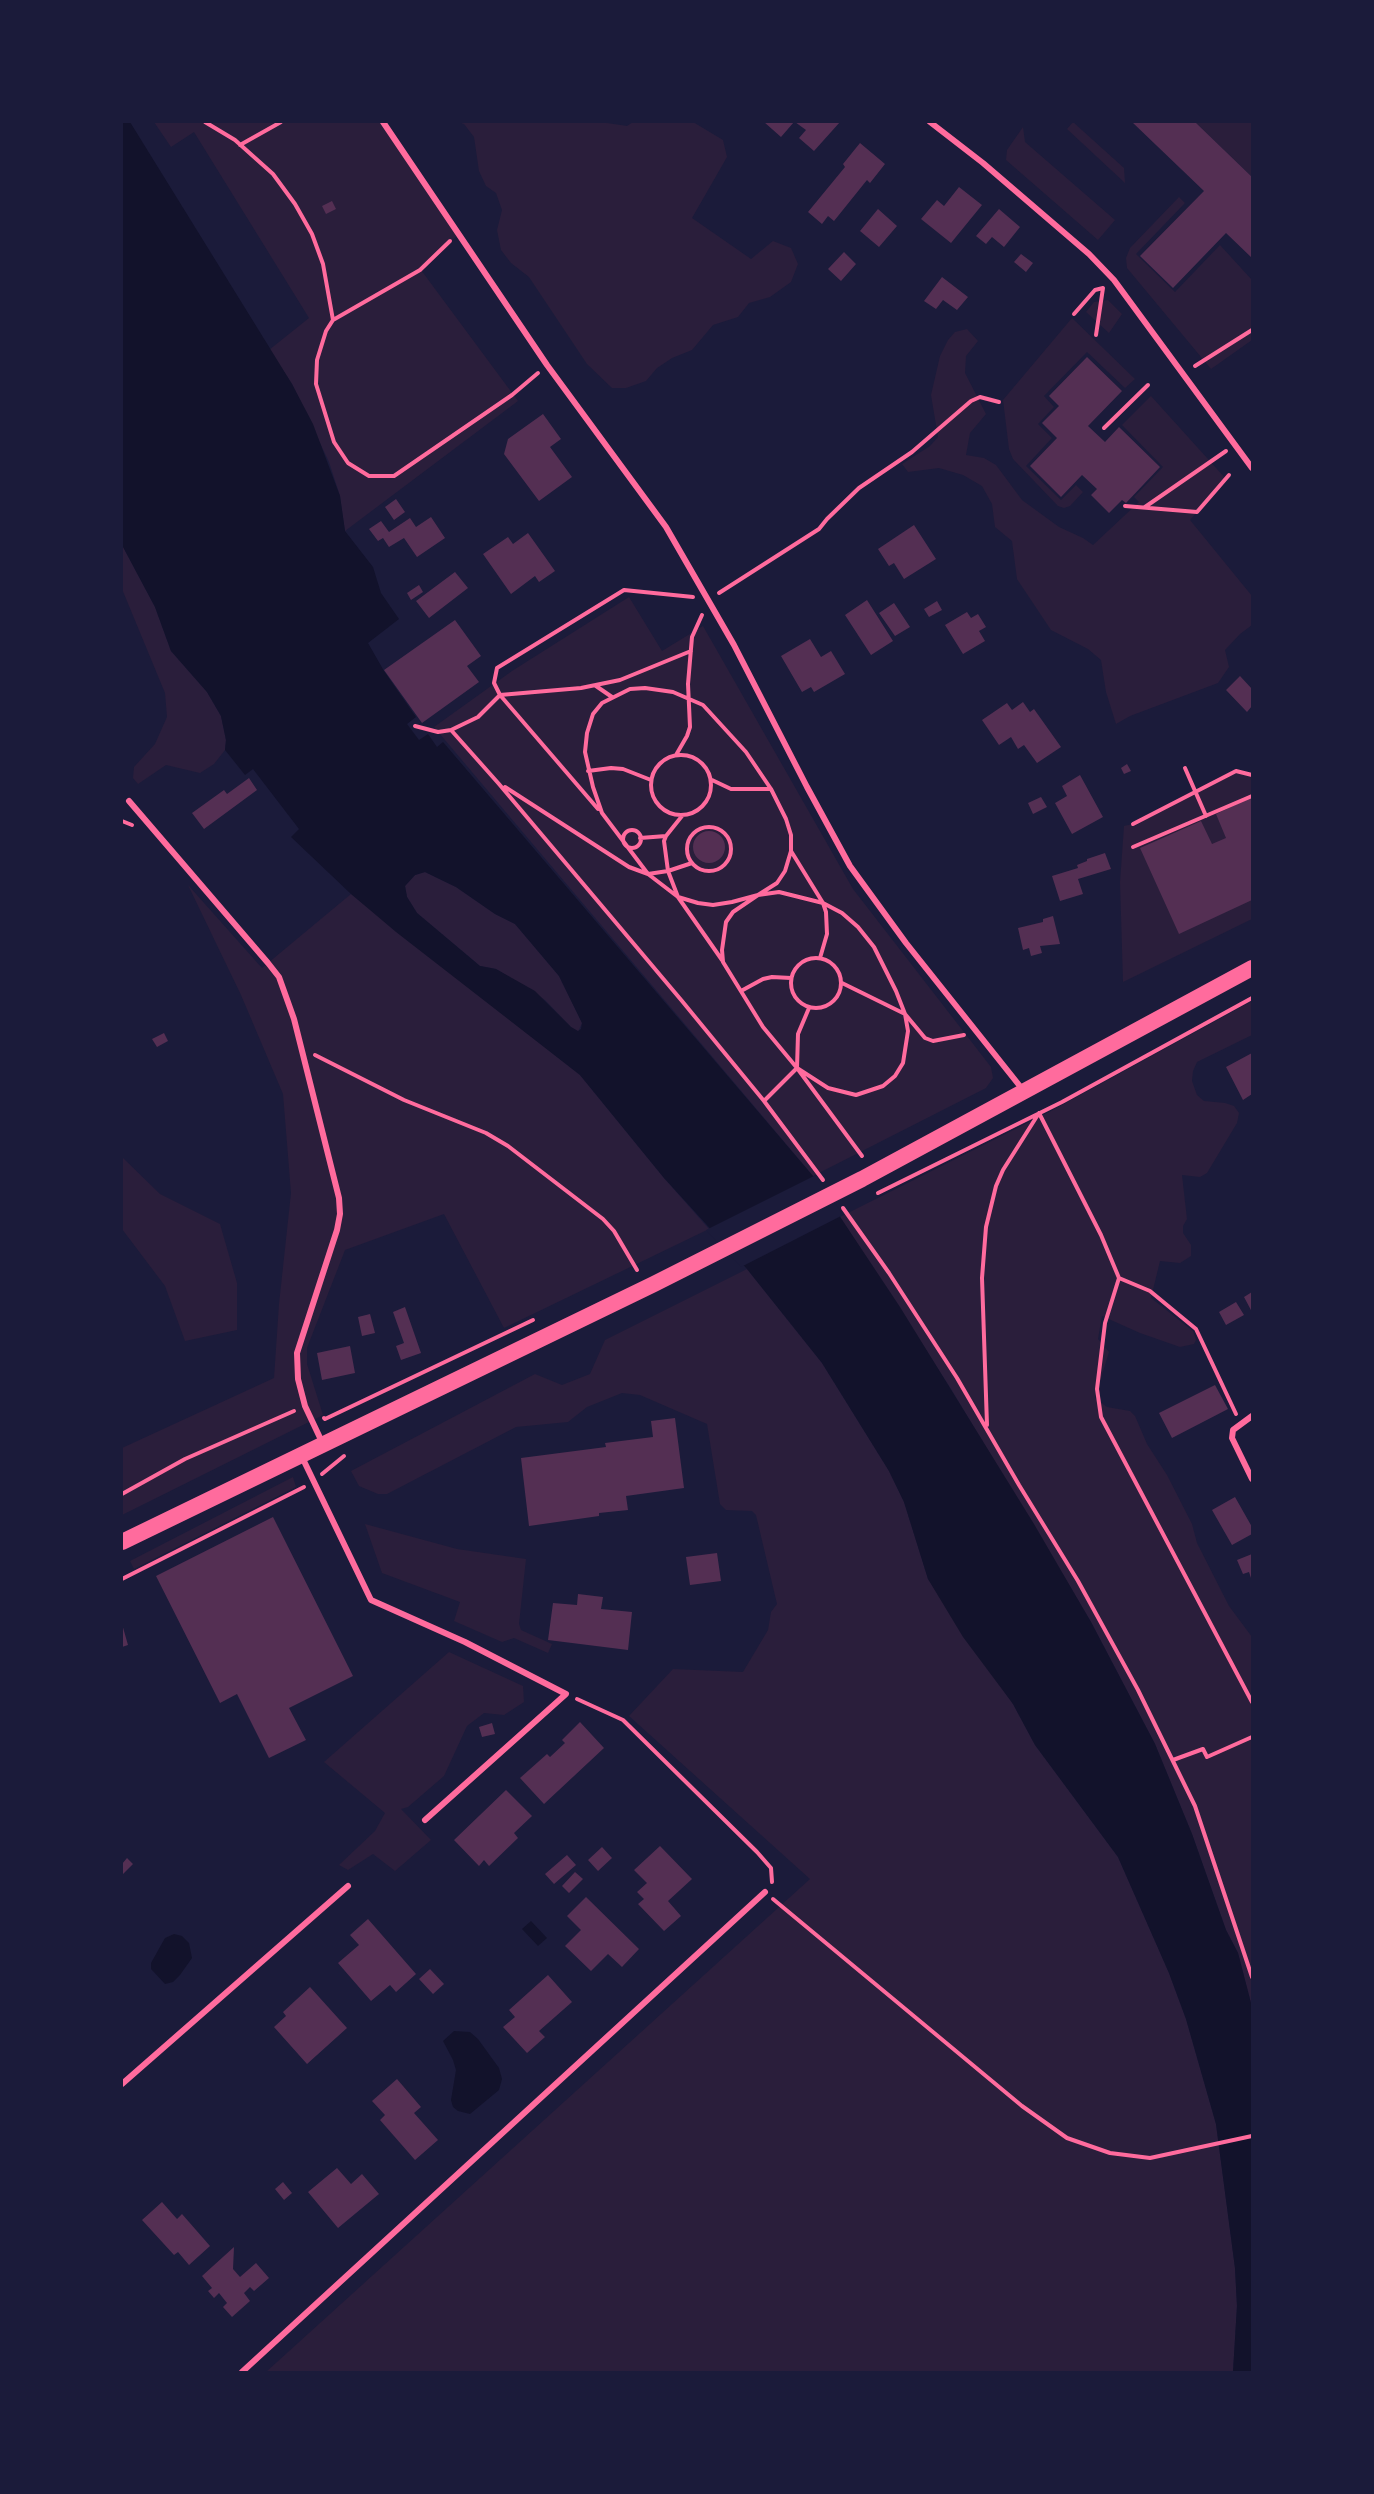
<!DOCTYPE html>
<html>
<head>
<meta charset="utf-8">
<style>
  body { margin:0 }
  #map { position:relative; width:1374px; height:2494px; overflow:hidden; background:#1b1b3a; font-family:Poppins,sans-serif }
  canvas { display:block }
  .frame { position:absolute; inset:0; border:123px solid #1b1b3a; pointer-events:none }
</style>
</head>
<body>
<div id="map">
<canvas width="1374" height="2494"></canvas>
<div class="frame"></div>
</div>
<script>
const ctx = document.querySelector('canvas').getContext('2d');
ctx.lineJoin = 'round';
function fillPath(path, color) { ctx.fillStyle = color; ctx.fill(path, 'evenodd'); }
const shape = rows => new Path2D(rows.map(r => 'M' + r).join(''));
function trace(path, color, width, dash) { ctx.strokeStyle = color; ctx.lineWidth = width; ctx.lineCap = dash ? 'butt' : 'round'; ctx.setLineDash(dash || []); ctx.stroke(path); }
const green = shape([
  [154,122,382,122,460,233,421,270,518,401,345,531,340,496,329,462,292,384,269,350,309,318,194,132,171,147],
  [458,122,600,122,627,126,633,122,693,122,723,140,727,157,692,218,751,259,773,241,791,248,798,264,791,282,770,297,749,303,738,317,713,325,692,350,672,358,657,368,646,381,626,388,612,388,587,364,529,277,511,263,501,250,497,230,502,210,496,193,486,186,479,171,474,137,464,124],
  [1073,122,1124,168,1125,183,1067,129],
  [1195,122,1252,122,1252,177],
  [1023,127,1025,142,1115,220,1098,240,1006,160,1007,150],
  [1179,197,1185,203,1136,254,1175,292,1220,245,1252,280,1252,340,1211,369,1127,268,1126,258,1130,248],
  [1108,300,1122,314,1109,333,1086,312,1094,302],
  [1072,318,1135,379,1125,388,1087,352,1044,396,1054,407,1038,424,1052,438,1026,466,1061,500,1076,485,1083,492,1070,506,1064,508,1058,506,1013,459,1009,449,1003,400],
  [967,329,978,341,966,356,965,373,986,414,970,433,966,455,984,458,996,465,1022,500,1059,527,1083,538,1093,545,1139,502,1134,497,1163,467,1122,425,1151,396,1226,479,1190,520,1252,596,1252,625,1240,634,1225,650,1229,667,1218,683,1130,716,1116,724,1106,692,1101,660,1088,649,1051,630,1017,579,1012,541,995,527,992,504,982,486,963,475,939,468,908,472,902,464,930,446,938,437,931,395,940,356,948,340,955,332],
  [122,545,155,607,171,651,207,692,221,716,226,740,225,750,214,764,200,773,166,765,138,784,133,778,134,767,155,744,167,717,165,693,122,589],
  [629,597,662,651,703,626,853,889,991,1067,993,1078,986,1088,813,1176,434,727,512,671],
  [1236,771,1252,775,1252,919,1123,982,1120,882,1124,826,1133,824],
  [425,872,456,887,495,914,515,924,559,976,582,1023,578,1032,571,1027,545,1000,496,969,480,966,417,913,407,897,405,886,415,875],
  [188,885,262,968,351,894,580,1075,664,1178,709,1229,504,1328,444,1214,345,1250,307,1348,307,1364,323,1415,122,1515,122,1448,274,1378,279,1304,291,1193,283,1094,241,995],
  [1252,1001,1252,1035,1197,1062,1193,1071,1192,1081,1197,1095,1204,1101,1225,1103,1234,1106,1239,1113,1237,1123,1207,1173,1200,1177,1182,1175,1187,1219,1183,1226,1183,1233,1191,1245,1191,1256,1180,1263,1160,1261,1151,1298,1193,1331,1196,1340,1194,1344,1180,1347,1140,1333,1102,1316,1098,1339,1109,1352,1095,1398,1107,1407,1130,1411,1135,1416,1147,1444,1167,1475,1192,1524,1197,1543,1229,1606,1252,1637,1252,2007,1238,1953,1226,1930,1192,1834,1155,1744,1091,1622,951,1389,840,1217,1051,1111],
  [122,1157,160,1194,220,1224,237,1283,237,1330,185,1341,165,1286,122,1229],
  [747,1269,822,1363,889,1471,904,1502,928,1579,1013,1704,1035,1745,1118,1857,1169,1973,1186,2019,1216,2124,1235,2268,1237,2306,1233,2372,266,2372,810,1879,629,1716,673,1669,743,1672,768,1630,771,1612,777,1604,756,1515,752,1511,726,1510,720,1504,707,1424,640,1395,622,1393,587,1407,568,1422,516,1427,387,1494,378,1494,359,1486,351,1471,535,1374,562,1385,590,1374,605,1340],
  [293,1477,296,1487,134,1569,130,1561],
  [365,1524,457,1549,526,1559,519,1624,521,1630,552,1644,548,1653,514,1638,502,1642,454,1621,460,1602,382,1573],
  [449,1652,523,1686,524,1702,504,1715,484,1713,467,1726,444,1776,408,1807,401,1809,431,1840,395,1871,373,1854,348,1870,339,1865,375,1831,385,1813,324,1762]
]);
const water = shape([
  [122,122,130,122,292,384,313,424,340,496,345,531,373,567,381,593,399,619,368,643,384,671,416,717,407,724,419,740,428,734,437,747,443,742,813,1176,900,1307,1034,1524,1091,1622,1155,1744,1192,1834,1226,1930,1238,1953,1252,2007,1252,2372,1233,2372,1237,2306,1235,2268,1216,2124,1186,2019,1169,1973,1118,1857,1035,1745,1013,1704,963,1637,928,1579,904,1502,889,1471,822,1363,747,1269,664,1178,580,1075,396,932,351,894,291,837,299,829,253,769,245,775,225,750,226,740,221,716,207,692,171,651,155,607,122,545],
  [425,872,456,887,495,914,515,924,559,976,582,1023,581,1029,578,1031,571,1027,535,991,496,969,480,966,417,913,407,897,405,886,415,875],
  [531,1921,547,1938,538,1946,522,1929],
  [174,1934,182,1936,189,1943,192,1958,180,1975,173,1982,165,1984,151,1969,151,1963,165,1938],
  [454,2031,470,2032,478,2039,499,2068,502,2079,499,2090,470,2114,458,2111,453,2107,451,2100,456,2070,453,2060,443,2041]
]);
const pier = shape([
  [816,1175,843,1215,741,1267,706,1230]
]);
const building = shape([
  [764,122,794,122,781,137],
  [795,122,840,122,814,151,799,138,806,130],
  [1132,122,1195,122,1252,177,1252,258,1226,233,1173,288,1140,256,1204,191],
  [860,143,885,164,870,183,867,180,834,221,828,216,822,224,808,212,845,167,843,164],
  [959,187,982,205,951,243,921,219,937,200,944,206],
  [332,201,336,209,326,214,322,206],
  [878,209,897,226,879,247,860,231],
  [999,209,1020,227,1004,247,992,237,986,244,976,236],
  [844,252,856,264,841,281,828,269],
  [1021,254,1033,263,1026,272,1014,262],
  [942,277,968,297,957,310,943,300,936,309,924,301],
  [1087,357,1122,391,1088,426,1105,442,1119,427,1160,467,1126,503,1122,500,1109,513,1091,495,1097,489,1082,475,1061,497,1030,466,1057,438,1042,423,1059,406,1049,396],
  [543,414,561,439,550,447,572,477,539,501,504,454,508,439],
  [396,499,405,512,394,520,385,507],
  [431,517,445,538,417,557,404,538,389,547,383,538,378,541,369,529,381,521,389,532,410,518,416,527],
  [914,525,936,559,904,579,894,563,889,566,878,549],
  [528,533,555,571,539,582,535,576,511,594,483,554,508,537,513,544],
  [455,572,468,588,429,618,416,601],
  [419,585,423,592,411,600,407,593],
  [867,600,893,641,871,655,845,615],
  [937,601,942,610,929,617,924,609],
  [894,603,910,627,895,636,879,613],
  [967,612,971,618,978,614,986,627,979,631,985,641,963,654,945,625],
  [455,620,481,656,467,666,479,682,422,723,384,670],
  [810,639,821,657,831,651,845,674,814,692,811,687,802,692,781,656],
  [1240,676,1252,689,1252,706,1247,712,1226,690],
  [1023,702,1030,712,1034,709,1061,747,1037,763,1024,745,1018,749,1011,737,999,745,982,720,1007,703,1012,710],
  [1127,764,1131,771,1124,774,1121,768],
  [1080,775,1103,817,1072,834,1055,803,1067,796,1062,786],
  [249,778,257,790,204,829,192,813,224,790,227,794],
  [1041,797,1047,807,1033,814,1028,803],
  [1252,797,1252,900,1179,934,1140,848,1201,821,1212,844,1226,838,1216,814],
  '693 847a16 16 0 1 1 32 0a16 16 0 1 1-32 0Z',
  [1105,853,1111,869,1078,879,1083,894,1060,901,1052,876,1078,868,1077,865,1087,861,1087,859],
  [1053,916,1060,944,1040,946,1042,953,1031,956,1029,948,1023,950,1018,928,1043,922,1043,919],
  [164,1033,168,1041,157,1047,152,1039],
  [1252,1053,1252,1094,1243,1100,1226,1067],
  [1252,1292,1252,1312,1244,1297],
  [1236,1302,1244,1315,1226,1325,1219,1312],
  [405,1307,421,1353,401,1360,396,1346,404,1343,393,1312],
  [370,1314,375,1333,362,1336,358,1317],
  [350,1346,355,1373,322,1380,317,1353],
  [1215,1385,1228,1409,1172,1438,1159,1413],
  [675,1418,684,1488,626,1496,628,1510,599,1513,599,1516,529,1526,521,1458,606,1447,605,1443,653,1437,651,1421],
  [1235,1497,1252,1527,1252,1534,1232,1545,1212,1510],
  [273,1517,353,1676,289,1708,306,1740,269,1758,237,1694,220,1703,156,1576],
  [717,1553,721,1581,690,1585,686,1557],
  [1252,1554,1252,1581,1249,1572,1243,1574,1237,1560],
  [578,1594,603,1597,601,1609,632,1612,628,1650,548,1640,553,1603,577,1605],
  [122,1624,128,1645,122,1647],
  [580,1722,604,1748,544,1804,520,1778,547,1754,550,1757,565,1743,562,1740],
  [492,1723,495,1734,482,1737,479,1727],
  [506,1790,532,1816,514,1833,518,1838,489,1866,484,1860,479,1866,454,1840],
  [660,1846,692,1879,668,1901,681,1916,664,1931,638,1904,644,1899,637,1892,647,1883,634,1870],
  [602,1847,612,1858,598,1871,588,1860],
  [567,1855,576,1865,554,1884,545,1874],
  [127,1858,133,1864,122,1875,122,1864],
  [575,1872,583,1879,569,1893,562,1886],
  [586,1897,639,1949,622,1967,608,1954,591,1971,565,1946,581,1930,567,1916],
  [368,1919,416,1974,396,1992,390,1985,371,2001,338,1963,359,1945,350,1935],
  [430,1969,444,1984,433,1994,419,1979],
  [548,1975,572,2002,539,2031,545,2037,527,2053,503,2027,515,2017,509,2010],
  [310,1987,347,2028,307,2064,274,2027,286,2016,283,2012],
  [397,2079,421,2107,414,2113,438,2140,415,2160,380,2120,385,2115,372,2101],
  [337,2168,351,2184,362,2174,379,2194,338,2228,308,2192],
  [283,2182,292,2193,284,2200,275,2189],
  [162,2202,177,2219,182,2214,210,2246,189,2265,178,2252,174,2255,142,2220],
  [234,2247,233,2269,240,2277,256,2263,269,2278,254,2291,250,2287,244,2293,250,2301,232,2317,223,2307,227,2303,219,2293,214,2298,208,2291,212,2288,202,2276]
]);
const path = shape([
  [205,122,235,140,273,174,295,204,312,234,323,264,333,320],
  [240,145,281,122],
  [450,241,420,270,333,320,326,331,317,360,316,384,334,442,348,463,369,476,394,476,512,395,538,373],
  [1074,314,1095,290,1103,288,1096,335],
  [1195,366,1252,330],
  [1104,428,1148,385],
  [1125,506,1197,512,1229,475],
  [1145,507,1226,451],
  [719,593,819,529,827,519,859,488,912,452,971,401,980,397,999,402],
  [596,686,612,697],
  [415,726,438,732,451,730,499,784,682,1001,764,1101,823,1180],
  [451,730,478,717,500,695,581,688,620,680,691,651],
  '651 785a30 30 0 1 1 60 0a30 30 0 1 1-60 0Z',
  [676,755,687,736,690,727,688,684,692,637,702,615],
  [1185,768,1206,816],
  [588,771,611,768,623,769,651,780],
  [712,780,731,789,771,789],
  [505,787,629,867,648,874,668,871,692,863],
  [598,809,500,695,494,683,497,668,624,590,693,597],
  [682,816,666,836,664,841,668,871,678,897,722,960],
  [122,821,132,825],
  [1133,824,1236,771,1252,775],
  '687 849a22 22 0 1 1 44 0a22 22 0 1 1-44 0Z',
  '623 839a9 9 0 1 1 18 0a9 9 0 1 1-18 0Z',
  [640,838,666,836],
  [1133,847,1252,796],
  [791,851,823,903,826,912,827,934,820,958],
  [758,895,733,912,726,922,722,950,723,962,763,1027,797,1068,828,1088,856,1095,883,1086,895,1076,903,1063,908,1031,905,1014,896,991,874,947,858,927,842,913,823,903,779,892,758,895,732,902,713,905,698,903,678,897,648,874,602,813,593,787,585,752,587,733,593,714,602,703,630,689,645,688,673,692,703,705,746,752,771,789,786,819,791,835,791,851,785,871,777,883,758,895],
  '791 983a25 25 0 1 1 50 0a25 25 0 1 1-50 0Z',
  [842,983,905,1014,925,1038,933,1041,964,1035],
  [741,991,763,979,772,977,791,978],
  [809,1008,798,1034,797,1068,862,1156],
  [315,1055,404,1100,486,1133,508,1146,603,1219,614,1231,637,1270],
  [764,1101,797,1068],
  [1039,1113,1101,1235,1119,1278,1150,1291,1196,1329,1236,1414],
  [878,1193,1062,1102,1252,998],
  [843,1208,889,1273,957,1378,1019,1485,1078,1581,1138,1690,1195,1806,1252,1977],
  [1119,1278,1105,1323,1097,1389,1101,1417,1252,1702],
  [324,1418,325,1419,533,1320],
  [987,1425,982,1278,986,1227,996,1186,1003,1170,1039,1113],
  [322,1474,344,1456],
  [122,1494,185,1459,294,1411],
  [122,1579,304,1487],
  [577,1699,623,1720,757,1852,771,1868,772,1882],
  [1173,1760,1203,1749,1207,1757,1252,1737],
  [773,1899,1022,2106,1067,2138,1110,2153,1150,2158,1252,2136]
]);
const minor = shape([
  [383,122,547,365,666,527,734,645,807,787,850,866,906,943,1023,1090],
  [930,122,983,163,1089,254,1114,280,1252,468],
  [129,801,268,963,279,977,294,1019,339,1198,340,1214,337,1230,297,1353,298,1379,305,1406,322,1442],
  [1252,1416,1233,1430,1232,1438,1252,1479],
  [302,1457,371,1600,465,1642,566,1694,425,1820],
  [122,2084,348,1886],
  [242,2372,765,1892]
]);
const trunk = shape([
  [122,1542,654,1284,862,1179,1252,968]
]);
fillPath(green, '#2a1e3b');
fillPath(water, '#12122b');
fillPath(pier, '#1b1b3a');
fillPath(building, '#542f53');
trace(path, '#ff6b9d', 4);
trace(minor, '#ff6b9d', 6);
trace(trunk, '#ff6b9d', 16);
</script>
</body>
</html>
